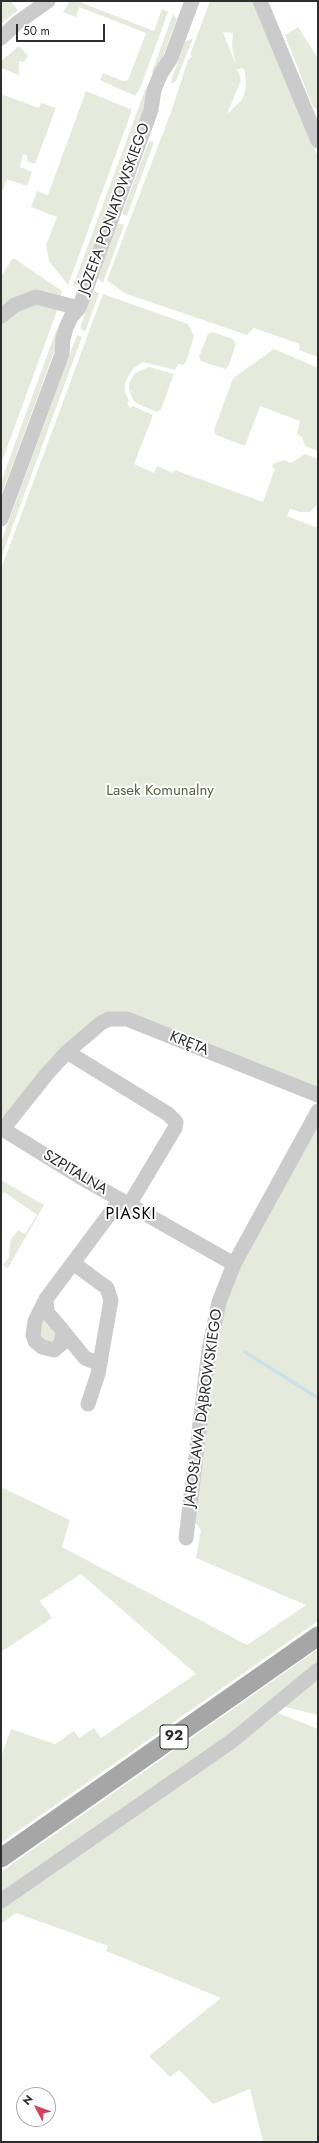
<!DOCTYPE html>
<html>
<head>
<meta charset="utf-8">
<style>
  body { margin:0 }
  #map { position:relative; width:319px; height:2143px; overflow:hidden; background:#fff; font-family:Jost,sans-serif }
  canvas { display:block }
  .frame { position:absolute; inset:0; border:2px solid #2e2e2e; pointer-events:none }
  .north { position:absolute; left:16px; top:2087px; width:40px; height:40px; box-sizing:border-box; background:#fff; border:1px solid #ababab; border-radius:50%; rotate:311deg; font-size:11px; font-weight:700; line-height:16px; text-align:center; color:#2e2e2e }
  .north::after { content:''; display:block; margin:auto; width:14px; height:18px; background:#d44261; clip-path:polygon(50% 0,100% 100%,50% 72%,0 100%) }
  .scale { position:absolute; left:16px; top:24px; width:89px; height:18px; box-sizing:border-box; border:2px solid #2e2e2e; border-top:0; padding-left:5px; font-size:12px; line-height:14px; white-space:nowrap; color:#2e2e2e; -webkit-text-stroke:3px #fff; paint-order:stroke }
</style>
</head>
<body>
<div id="map">
<canvas width="319" height="2143"></canvas>
<div class="frame"></div>
<div class="north">N</div>
<div class="scale">50 m</div>
</div>
<script>
const ctx = document.querySelector('canvas').getContext('2d');
ctx.lineJoin = 'round';
function fillPath(path, color) { ctx.fillStyle = color; ctx.fill(path, 'evenodd'); }
const shape = rows => new Path2D(rows.map(r => 'M' + r).join(''));
function trace(path, color, width, dash) { ctx.strokeStyle = color; ctx.lineWidth = width; ctx.lineCap = dash ? 'butt' : 'round'; ctx.setLineDash(dash || []); ctx.stroke(path); }
function label(font, color, halo, rows, align = 'center') {
  ctx.font = font + ' Jost,sans-serif'; ctx.lineWidth = 4; ctx.setLineDash([]); ctx.textBaseline = 'middle'; ctx.strokeStyle = halo; ctx.fillStyle = color; for (const [text, x, y, turn = 0] of rows) {
    ctx.save(); ctx.translate(x, y); ctx.rotate((+turn || 0) * Math.PI / 180); ctx.textAlign = isNaN(turn) ? turn : align; if (halo) ctx.strokeText(text, 0, 0); ctx.fillText(text, 0, 0); ctx.restore();
  }
}
const green = shape([
  [1,1,10,1,18,10,1,24],
  [70,1,77,1,154,31,162,9,168,12,141,86,135,96,100,80,103,73,123,81,128,80,146,33,79,7,76,17,63,12],
  [210,1,254,1,318,157,318,357,299,350,300,344,254,328,247,335,124,293,107,280,171,112,188,60,192,56,190,55],
  [223,32,233,33,232,46,236,65],
  [243,68,245,71,246,87,242,100,227,114,241,80,237,69],
  [173,14,177,19,155,78,152,72],
  [298,27,318,58,318,110,313,107,285,35],
  [193,38,176,81,170,84,185,42],
  [19,46,28,56,24,62,19,61,19,75,1,68,1,61],
  [152,87,79,285,73,286,145,90],
  [86,91,130,109,131,105,131,113,68,285,49,261,46,245,57,217,31,207,37,191,48,195],
  [1,94,39,108,41,103,56,108,35,164,27,161,27,155,23,154,20,167,32,172,27,186,7,179,1,195],
  [150,141,154,142,127,216,122,214,148,144],
  [118,223,124,225,103,283,101,282,98,278],
  [12,259,15,259,62,291,58,308,1,464,1,277],
  [93,291,99,293,85,332,80,328],
  [103,294,188,324,194,336,186,362,183,365,178,364,175,370,143,362,134,368,129,375,125,383,125,392,129,401,127,403,130,408,133,406,153,415,134,464,154,473,157,466,173,473,175,470,263,502,275,469,272,467,273,464,284,460,291,463,305,454,318,459,318,504,310,512,300,512,290,509,287,516,318,528,318,1089,108,1015,6,1115,1,1117,1,569],
  [59,328,62,330,1,496,1,482,56,331],
  [212,332,233,339,236,344,228,367,225,369,201,361,199,357,208,334],
  [77,335,82,337,1,558,1,542],
  [274,349,318,368,318,451,305,446,302,437,297,434,300,421,260,406,245,446,216,435,214,430,233,378],
  [149,367,174,374,161,409,157,412,138,404,133,400,129,389,129,383,135,373],
  [318,1122,318,1621,1,1843,1,1757,11,1729,55,1744,74,1731,79,1738,94,1728,101,1738,196,1674,81,1574,40,1601,52,1618,1,1652,1,1487,70,1520,62,1547,247,1645,306,1605,196,1558,201,1530,193,1520,216,1334,235,1275],
  [1,1180,44,1205,8,1268,3,1265,9,1257,10,1241,18,1230,25,1234,37,1215,4,1192,1,1196],
  [43,1308,57,1329,58,1341,41,1343,38,1320],
  [318,1649,318,1664,212,1750,1,1894,1,1872],
  [318,1676,318,1715,282,1706],
  [278,1713,318,1729,318,2142,263,2142,250,2089,213,2104,179,2070,170,2077,149,2056,221,1998,106,1951,108,1946,16,1913,1,1924,1,1908,252,1734]
]);
const stream = shape([
  [245,1352,318,1398]
]);
const minor = shape([
  [260,1,318,141],
  [1,38,17,23,48,1],
  [1,316,15,305,36,297,79,308],
  [1,519,62,354,63,339,66,328,71,317,79,308,151,110,154,90,161,73,171,58,192,1],
  [67,1052,168,1114,176,1122,175,1128,129,1205],
  [1,1128,82,1178,234,1264],
  [3,1129,46,1075,67,1052,101,1023,109,1019,127,1019,318,1095],
  [73,1263,107,1288,111,1300,98,1374,88,1404],
  [46,1299,47,1312,63,1331,85,1358,100,1364],
  [63,1331,61,1344,54,1350,42,1347,35,1341,33,1335,35,1321,46,1299,120,1200],
  [186,1538,209,1350,219,1302,234,1264,318,1111],
  [1,1901,232,1741,318,1670]
]);
const major = shape([
  [1,1858,318,1636]
]);
const shields = [
  [174,1737,28]
];
const shieldNames = [
  ["92",174,1737]
];
const streetNames = [
  ["JÓZEFA PONIATOWSKIEGO",115,209,-70],
  ["KRĘTA",189,1044,22],
  ["SZPITALNA",75,1173,31],
  ["JAROSŁAWA DĄBROWSKIEGO",204,1408,-82]
];
const parkNames = [
  ["Lasek Komunalny",160,791]
];
const neighbourhoodNames = [
  ["PIASKI",131,1215]
];
fillPath(green, '#e6eadd');
trace(stream, '#cbe1e8', 3.5);
trace(minor, '#cbcbcb', 15);
trace(major, '#a6a6a6', 19);
for (const [x, y, w] of shields) { const box = new Path2D(); box.roundRect(x - w / 2, y - 12, w, 24, 3); ctx.fillStyle = '#fff'; ctx.fill(box); trace(box, '#2e2e2e', 1); }
label('bold 14px', '#2e2e2e', null, shieldNames);
label('15px', '#2e2e2e', '#fff', streetNames);
label('15px', '#576640', '#fff', parkNames);
ctx.letterSpacing = '1px';
label('16px', '#000', '#fff', neighbourhoodNames);
ctx.letterSpacing = '0px';
</script>
</body>
</html>
